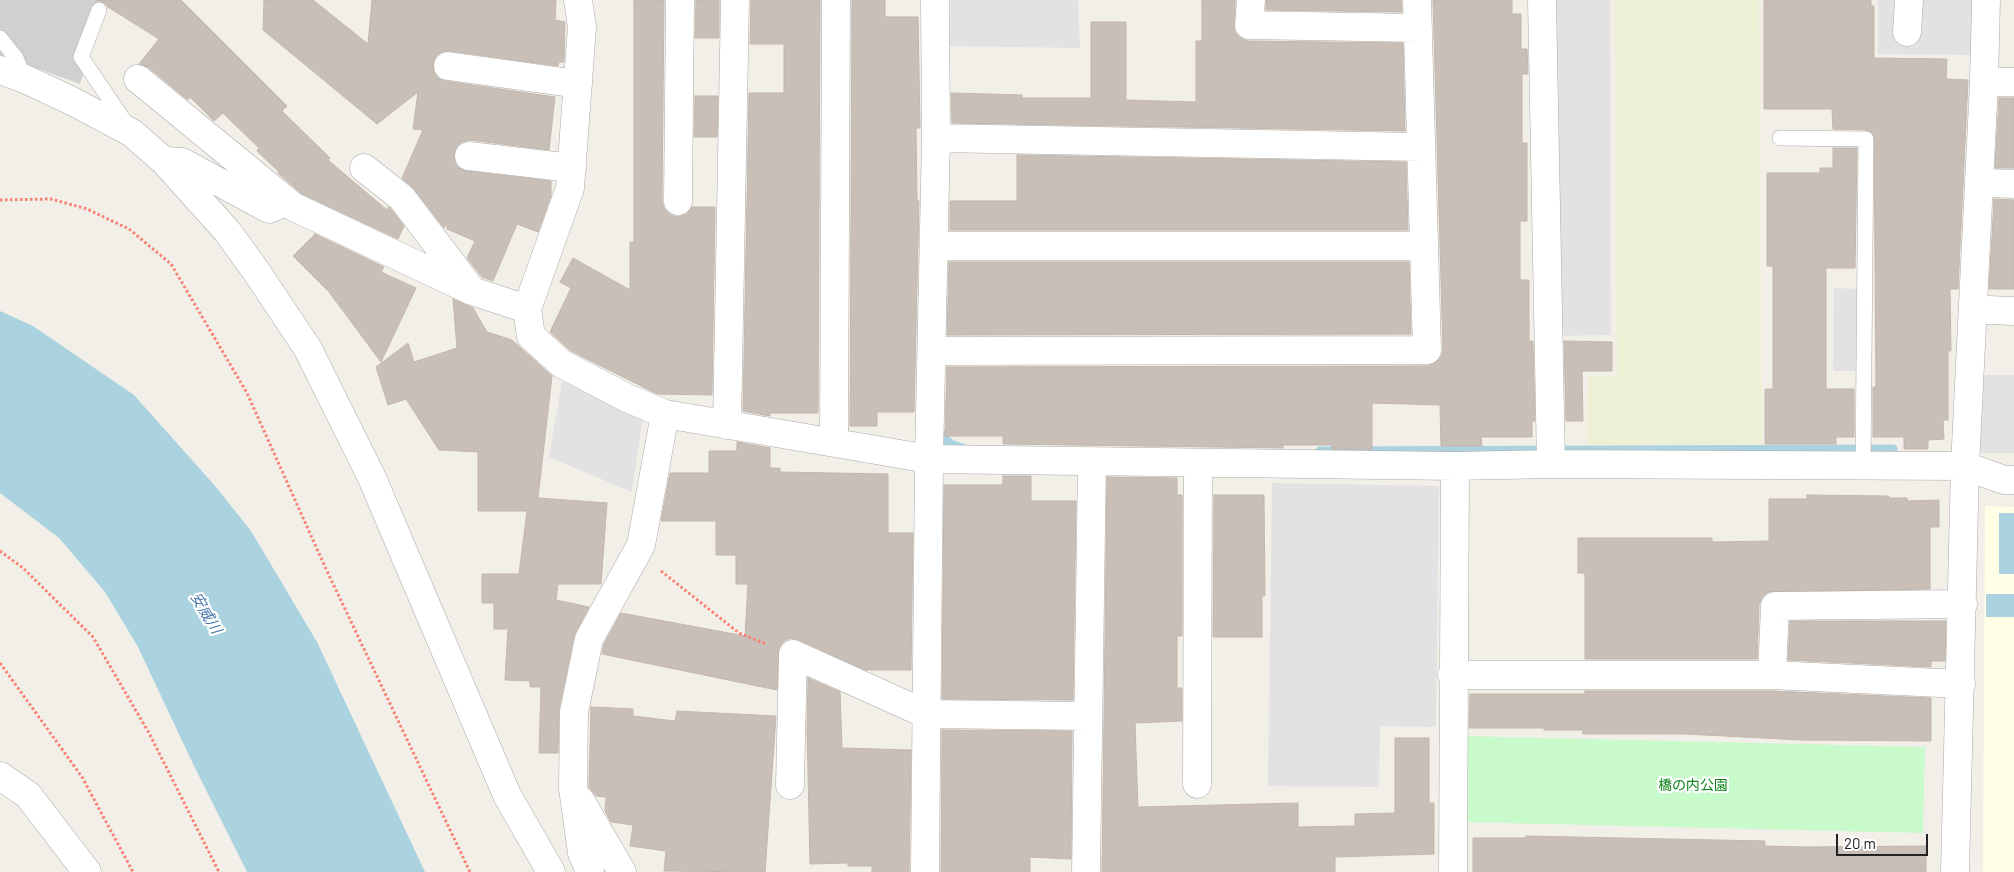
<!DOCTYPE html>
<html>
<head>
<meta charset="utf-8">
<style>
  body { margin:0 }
  #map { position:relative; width:2014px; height:872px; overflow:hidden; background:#f2efe9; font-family:Barlow,sans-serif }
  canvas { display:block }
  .scale { position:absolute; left:1836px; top:834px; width:92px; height:22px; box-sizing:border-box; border:2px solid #222; border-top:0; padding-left:6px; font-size:15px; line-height:18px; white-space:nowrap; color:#222; -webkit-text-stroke:4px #fff; paint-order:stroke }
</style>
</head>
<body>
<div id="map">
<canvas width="2014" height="872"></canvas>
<div class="scale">20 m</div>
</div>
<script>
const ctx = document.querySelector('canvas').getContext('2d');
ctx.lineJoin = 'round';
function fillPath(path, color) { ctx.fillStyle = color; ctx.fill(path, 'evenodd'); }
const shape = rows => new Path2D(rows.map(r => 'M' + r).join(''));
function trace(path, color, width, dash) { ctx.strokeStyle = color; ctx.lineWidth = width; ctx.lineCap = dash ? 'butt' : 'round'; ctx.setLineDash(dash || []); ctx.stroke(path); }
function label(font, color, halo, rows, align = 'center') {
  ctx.font = font + ' Barlow,"Noto Sans JP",sans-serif'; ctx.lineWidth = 4.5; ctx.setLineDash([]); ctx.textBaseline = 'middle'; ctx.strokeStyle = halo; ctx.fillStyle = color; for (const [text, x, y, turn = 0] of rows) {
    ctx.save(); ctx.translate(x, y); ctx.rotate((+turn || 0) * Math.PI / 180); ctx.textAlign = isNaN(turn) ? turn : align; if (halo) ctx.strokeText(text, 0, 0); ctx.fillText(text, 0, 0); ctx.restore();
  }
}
const education = shape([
  [1985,506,2014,507,2014,872,1983,872]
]);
const religious = shape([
  [0,0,107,0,80,84,0,55]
]);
const farmland = shape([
  [1615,0,1759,0,1762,444,1587,445,1588,375,1617,376]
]);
const park = shape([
  [1463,736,1925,747,1923,833,1461,822]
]);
const parking = shape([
  [951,0,1078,0,1080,48,950,46],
  [1557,0,1610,0,1611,335,1558,336],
  [1878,0,1976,0,1975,55,1878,54],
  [1834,288,1857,289,1856,371,1833,371],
  [1981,375,2014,375,2014,453,1979,453],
  [562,381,643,416,632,492,549,457],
  [1272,483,1439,486,1436,727,1380,726,1379,787,1268,786]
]);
const water = shape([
  [0,311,33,326,134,395,216,487,251,531,317,642,425,872,247,872,194,766,138,647,105,592,59,538,0,493],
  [1999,513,2014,513,2014,574,1999,574],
  [1986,594,2014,594,2014,617,1986,617]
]);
const stream = shape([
  [938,429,950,444,965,449],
  [1320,451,1893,449]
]);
const building = shape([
  [96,0,181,0,287,106,282,111,330,158,328,160,387,210,388,207,391,209,404,226,398,239,302,194,278,173,279,172,257,151,259,148,223,113,214,121,190,97,188,100,148,67,139,64,159,39,108,7,103,1,96,0],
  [264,0,313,0,368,44,372,0,556,0,555,20,565,22,564,62,559,62,558,66,450,51,442,52,436,56,433,63,434,72,438,78,445,81,555,97,549,150,470,140,462,142,457,146,454,154,455,163,459,168,467,171,551,181,551,196,538,232,517,224,493,281,482,277,467,258,475,241,447,229,447,222,444,228,414,189,402,178,423,130,413,129,418,92,377,124,263,30,264,0],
  [634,0,664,0,662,201,664,208,670,215,678,217,686,214,692,207,715,207,712,395,657,394,571,351,550,332,571,288,560,282,573,258,630,290,630,242,634,242,634,0],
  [696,0,719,0,719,38,695,38,696,0],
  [751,0,820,0,818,413,770,413,770,416,743,411,749,93,784,93,784,44,750,44,751,0],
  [852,0,885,0,885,17,918,17,920,128,916,128,917,201,919,201,914,412,877,412,877,426,850,426,852,0],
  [1202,0,1235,0,1235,32,1240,38,1248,41,1403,43,1405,131,952,123,951,93,1022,95,1022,98,1091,98,1091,22,1126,22,1126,100,1196,102,1196,41,1202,41,1202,0],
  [1266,0,1401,0,1402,12,1266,10,1266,0],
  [1433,0,1512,0,1512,14,1521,14,1521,49,1527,49,1528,74,1522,74,1522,143,1527,143,1527,221,1520,221,1520,280,1529,280,1529,341,1533,341,1535,421,1532,421,1532,437,1481,437,1482,446,1441,446,1440,405,1372,403,1372,449,1332,449,1332,445,1283,445,1283,448,1003,444,1003,436,945,436,947,367,1427,366,1435,363,1441,357,1443,350,1433,0],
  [1764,0,1871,0,1871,6,1874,6,1874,58,1947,59,1946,79,1968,80,1958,289,1950,289,1951,351,1948,351,1948,420,1943,420,1944,439,1928,440,1928,449,1904,449,1904,437,1873,437,1873,387,1876,387,1874,135,1866,130,1833,129,1832,109,1764,109,1764,0],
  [695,96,718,96,717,137,694,137,695,96],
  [1999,98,2014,98,2014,168,1995,168,1999,98],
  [1833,148,1857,148,1855,268,1826,268,1826,389,1854,389,1854,437,1836,437,1836,444,1765,444,1765,389,1773,389,1773,266,1767,266,1767,173,1820,173,1820,168,1833,168,1833,148],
  [1017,155,1406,162,1408,230,950,230,950,201,1017,201,1017,155],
  [1994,199,2014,200,2014,289,1989,289,1994,199],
  [315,234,384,267,381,272,416,288,381,362,329,292,293,256,315,234],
  [949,262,1409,262,1411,334,947,335,949,262],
  [453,299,473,308,487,332,512,340,552,376,538,498,607,503,601,584,558,584,556,600,589,607,574,636,559,709,558,753,539,753,541,687,530,687,530,681,505,680,508,629,494,629,494,603,482,603,482,574,519,574,527,511,478,511,478,452,439,450,406,399,388,405,376,367,408,343,414,362,457,348,453,299],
  [1564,341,1612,342,1612,371,1582,371,1583,421,1566,421,1564,341],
  [737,442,770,448,770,468,780,468,780,472,888,474,888,533,913,533,911,670,865,670,799,640,791,638,784,641,779,647,777,690,602,654,604,644,621,613,745,636,748,584,736,584,736,555,716,555,716,521,661,521,670,473,709,473,709,451,737,451,737,442],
  [1003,476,1031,476,1031,501,1076,501,1073,700,942,699,944,485,1003,485,1003,476],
  [1107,477,1177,478,1177,495,1182,495,1182,636,1177,636,1177,688,1182,688,1182,721,1135,723,1138,807,1298,803,1298,827,1355,826,1355,814,1395,813,1395,738,1429,738,1429,803,1434,803,1434,854,1335,857,1335,872,1102,872,1107,477],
  [1214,495,1264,495,1265,596,1262,596,1262,637,1213,637,1214,495],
  [1807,495,1889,496,1889,498,1907,498,1907,501,1939,500,1939,527,1930,527,1930,589,1768,592,1762,597,1759,605,1757,659,1585,659,1585,573,1578,573,1578,538,1712,538,1712,542,1769,541,1769,499,1807,499,1807,495],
  [1790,621,1946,621,1945,661,1931,661,1931,667,1788,660,1790,621],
  [808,678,840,692,842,748,911,750,909,872,872,872,872,866,848,866,848,863,810,864,807,728,808,678],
  [1585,691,1772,691,1931,698,1931,741,1802,740,1685,734,1583,734,1583,730,1544,730,1544,728,1469,728,1470,694,1585,694,1585,691],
  [591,707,633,709,633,716,675,721,677,711,776,716,765,872,664,871,666,851,630,846,633,825,611,822,605,811,606,797,596,796,589,787,591,707],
  [942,730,1072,731,1071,859,1030,857,1030,872,941,872,942,730],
  [1526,836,1765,841,1765,846,1806,847,1926,846,1926,872,1473,872,1473,838,1526,838,1526,836]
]);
const path = shape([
  [0,200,51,199,87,209,129,229,171,264,247,393,326,569,470,872],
  [0,551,23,568,93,637,149,733,219,872],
  [661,571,739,633,766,644],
  [0,663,82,777,133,872]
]);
const lane = shape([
  [99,10,81,57,127,125],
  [0,38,16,58,25,79],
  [1780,138,1866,139,1863,466]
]);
const street = shape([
  [578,0,582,27,570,188,527,309,531,336,562,364,627,398,665,414,641,545,589,639,574,712,573,788,582,853,590,872],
  [1251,0,1249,25,1418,28],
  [1542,0,1551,464],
  [1907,32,1909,0],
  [448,66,578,84],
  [0,70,25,79,72,101,132,133,164,161,227,231,256,271,308,349,372,478,507,795,551,872],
  [138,79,294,207,472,291,527,309],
  [1984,82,2014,82],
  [936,138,1421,147],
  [469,156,572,168],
  [165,161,182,162,269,209,287,202],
  [364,168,402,198,470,288],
  [1988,183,2014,184],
  [678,201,680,0],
  [934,246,1424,246],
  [1988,310,2014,311],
  [932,351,1427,350,1417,0],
  [665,414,929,459,1455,466,1551,464,1965,466,2004,480,2014,480],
  [727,425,735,0],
  [834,442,836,0],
  [1452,675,1772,675,1961,684],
  [1772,675,1775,606,1963,604],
  [0,776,28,795,87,872],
  [1197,784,1198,464],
  [790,785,793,654,926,714,1088,716],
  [580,800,622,872],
  [925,872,929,459,936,138,935,0],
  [1086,872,1092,462],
  [1453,872,1455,466],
  [1955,872,1965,466,1984,82,1986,0]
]);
const parkNames = [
  ["橋の内公園",1693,785]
];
const waterNames = [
  ["安威川",206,613,59]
];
fillPath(education, '#ffffe5');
fillPath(religious, '#d0d0d0');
fillPath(farmland, '#eef0d5');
fillPath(park, '#c8facc');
fillPath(parking, '#e2e2e2');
fillPath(water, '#aad3df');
trace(stream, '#aad3df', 9);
fillPath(building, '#c7bfb8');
trace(building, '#c4b6ab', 1);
trace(lane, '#a9a9a9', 16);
trace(street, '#a9a9a9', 29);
trace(path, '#fa8072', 3, [2.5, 2.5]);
trace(lane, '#fff', 15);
trace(street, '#fff', 28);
label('14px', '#0c8416', '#fff', parkNames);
label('italic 15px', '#4a7aab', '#fff', waterNames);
</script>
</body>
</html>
